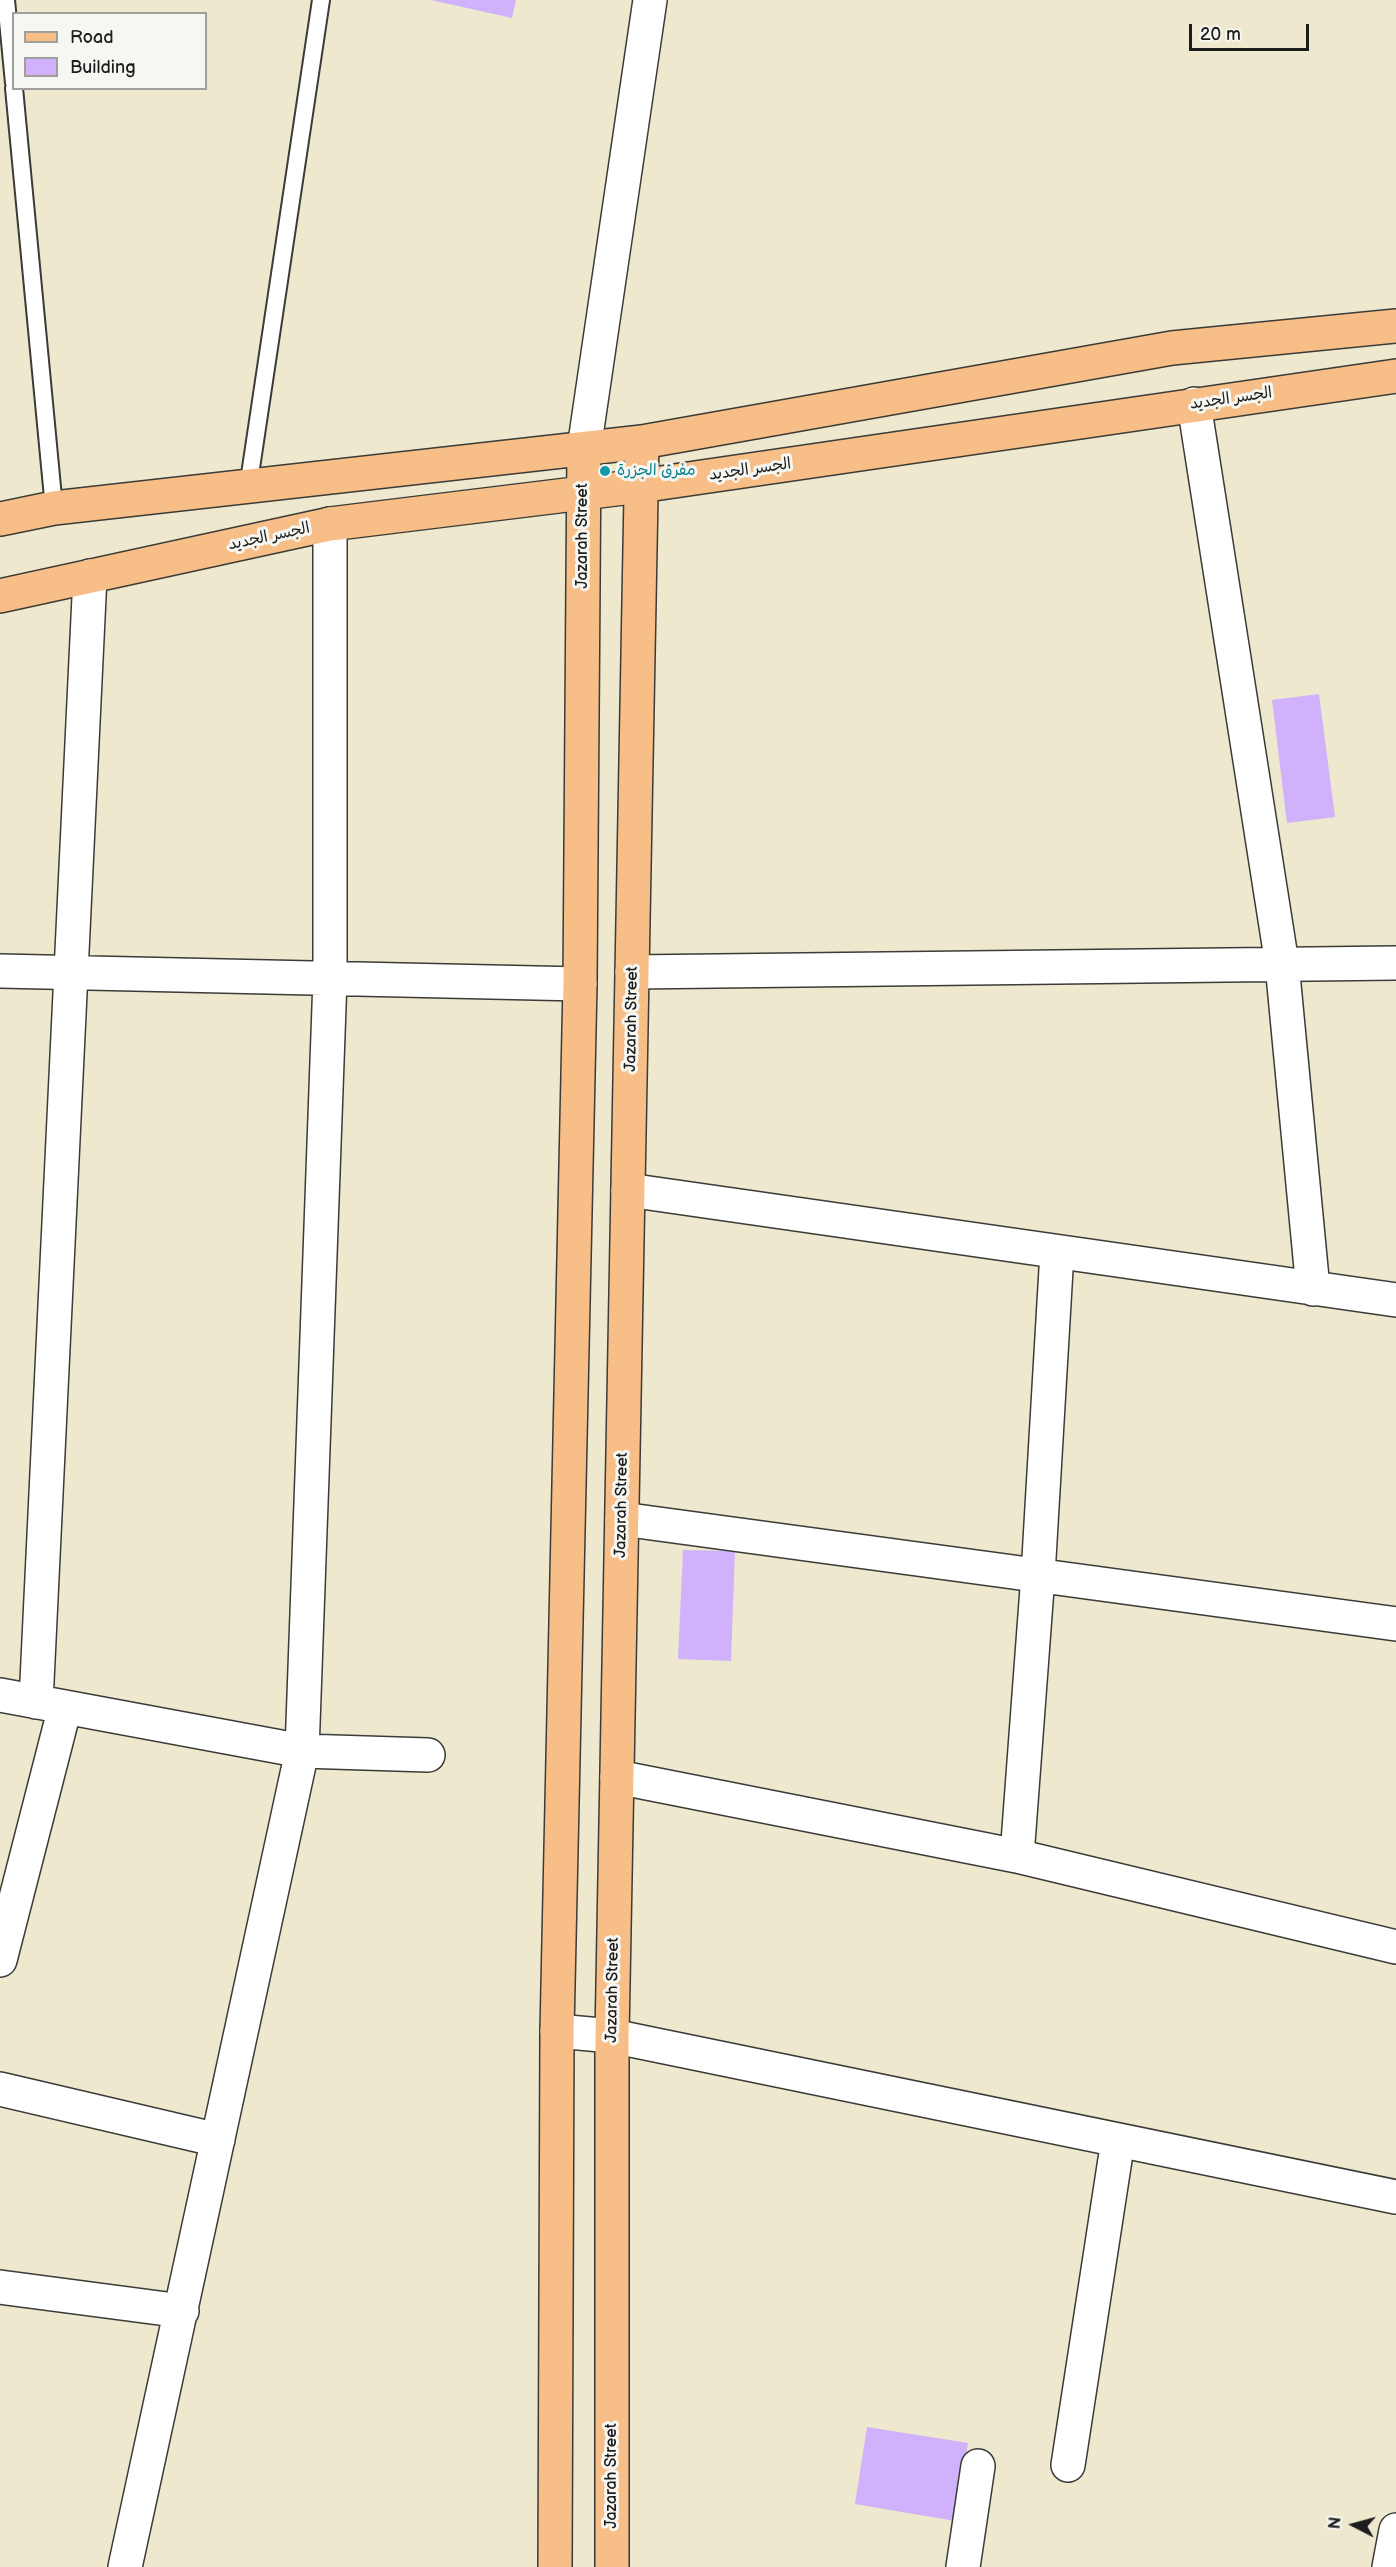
<!DOCTYPE html>
<html>
<head>
<meta charset="utf-8">
<style>
  body { margin:0 }
  #map { position:relative; width:1396px; height:2567px; overflow:hidden; background:#ede8ce; font-family:"Balsamiq Sans",sans-serif }
  canvas { display:block }
  .legend { position:absolute; left:12px; top:12px; width:195px; height:78px; box-sizing:border-box; background:#f6f6f2; border:2px solid #9f9f9c; margin:0; padding:8px 10px; list-style:none; font-size:18px; color:#1c1c1c }
  .legend li { display:flex; align-items:center; gap:12px; height:30px }
  .legend b { width:30px; border:2px solid #9f9f9c }
  .north { position:absolute; left:1324px; top:2495px; width:60px; height:60px; -webkit-text-stroke:4px #f6f6f2; paint-order:stroke; rotate:276deg; font-size:16px; font-weight:700; line-height:24px; text-align:center; color:#1c1c1c }
  .north::after { content:''; display:block; margin:auto; width:21px; height:27px; background:#1c1c1c; clip-path:polygon(50% 0,100% 100%,50% 72%,0 100%) }
  .scale { position:absolute; left:1189px; top:24px; width:120px; height:27px; box-sizing:border-box; border:3px solid #1c1c1c; border-top:0; padding-left:8px; font-size:18px; line-height:21px; white-space:nowrap; color:#1c1c1c; -webkit-text-stroke:4px #f6f6f2; paint-order:stroke }
</style>
</head>
<body>
<div id="map">
<canvas width="1396" height="2567"></canvas>
<ul class="legend">
<li><b style="height:8px;background:#f7be87"></b>Road</li>
<li><b style="height:16px;background:#d0b1fb"></b>Building</li>
</ul>
<div class="north">N</div>
<div class="scale">20 m</div>
</div>
<script>
const ctx = document.querySelector('canvas').getContext('2d');
ctx.lineJoin = 'round';
function fillPath(path, color) { ctx.fillStyle = color; ctx.fill(path, 'evenodd'); }
const shape = rows => new Path2D(rows.map(r => 'M' + r).join(''));
function trace(path, color, width, dash) { ctx.strokeStyle = color; ctx.lineWidth = width; ctx.lineCap = dash ? 'butt' : 'round'; ctx.setLineDash(dash || []); ctx.stroke(path); }
function label(font, color, halo, rows, align = 'center') {
  ctx.font = font + ' "Balsamiq Sans","Playpen Sans Arabic",sans-serif'; ctx.lineWidth = 6; ctx.setLineDash([]); ctx.textBaseline = 'middle'; ctx.strokeStyle = halo; ctx.fillStyle = color; for (const [text, x, y, turn = 0] of rows) {
    ctx.save(); ctx.translate(x, y); ctx.rotate((+turn || 0) * Math.PI / 180); ctx.textAlign = isNaN(turn) ? turn : align; if (halo) ctx.strokeText(text, 0, 0); ctx.fillText(text, 0, 0); ctx.restore();
  }
}
const building = shape([
  [431,0,516,0,512,18],
  [1319,694,1335,817,1287,823,1272,700],
  [683,1550,735,1551,731,1661,678,1659],
  [867,2427,968,2443,955,2521,855,2504]
]);
const service = shape([
  [6,0,14,83],
  [14,88,54,508],
  [248,488,321,0]
]);
const minor = shape([
  [1194,404,1282,964,1313,1289],
  [0,971,580,984],
  [632,972,1396,963],
  [628,1190,1396,1300],
  [622,1519,1396,1624],
  [0,1695,302,1751,428,1755],
  [36,1702,90,576],
  [617,1777,1017,1856,1396,1947],
  [1017,1856,1038,1575,1057,1252],
  [0,1960,65,1707],
  [557,2031,612,2036,1396,2197],
  [0,2089,218,2140],
  [0,2287,182,2311],
  [1068,2465,1118,2140],
  [125,2567,302,1751,330,979,330,524],
  [963,2567,978,2466],
  [1389,2567,1396,2530]
]);
const tertiary = shape([
  [584,449,650,0]
]);
const primary = shape([
  [0,519,54,508,642,442,1172,348,1396,326],
  [0,596,330,524,640,486,1396,376],
  [555,2567,557,2031,580,984,584,449],
  [612,2567,612,2036,642,442]
]);
const markers = [
  [605,471,6,"#0f9aa8"]
];
const streetNames = [
  ["الجسر الجديد",1231,399,-8],
  ["الجسر الجديد",750,470,-8],
  ["Jazarah Street",583,536,-90],
  ["الجسر الجديد",269,537,-12],
  ["Jazarah Street",632,1019,-89],
  ["Jazarah Street",622,1505,-89],
  ["Jazarah Street",613,1990,-89],
  ["Jazarah Street",612,2476,-90]
];
const cultureNames = [
  ["مفرق الجزرة",617,471]
];
fillPath(building, '#d0b1fb');
trace(service, '#3b3b37', 20);
trace(minor, '#3b3b37', 36);
trace(tertiary, '#3b3b37', 36);
trace(primary, '#3b3b37', 36);
trace(service, '#fff', 16);
trace(minor, '#fff', 33);
trace(tertiary, '#fff', 33);
trace(primary, '#f7be87', 33);
for (const [x, y, r, color] of markers) { const dot = new Path2D(); dot.arc(x, y, r, 0, 2 * Math.PI); ctx.fillStyle = color; ctx.fill(dot); trace(dot, '#f6f6f2', 2); }
label('16px', '#1c1c1c', '#f6f6f2', streetNames);
label('16px', '#0d838f', '#f6f6f2', cultureNames, 'left');
</script>
</body>
</html>
